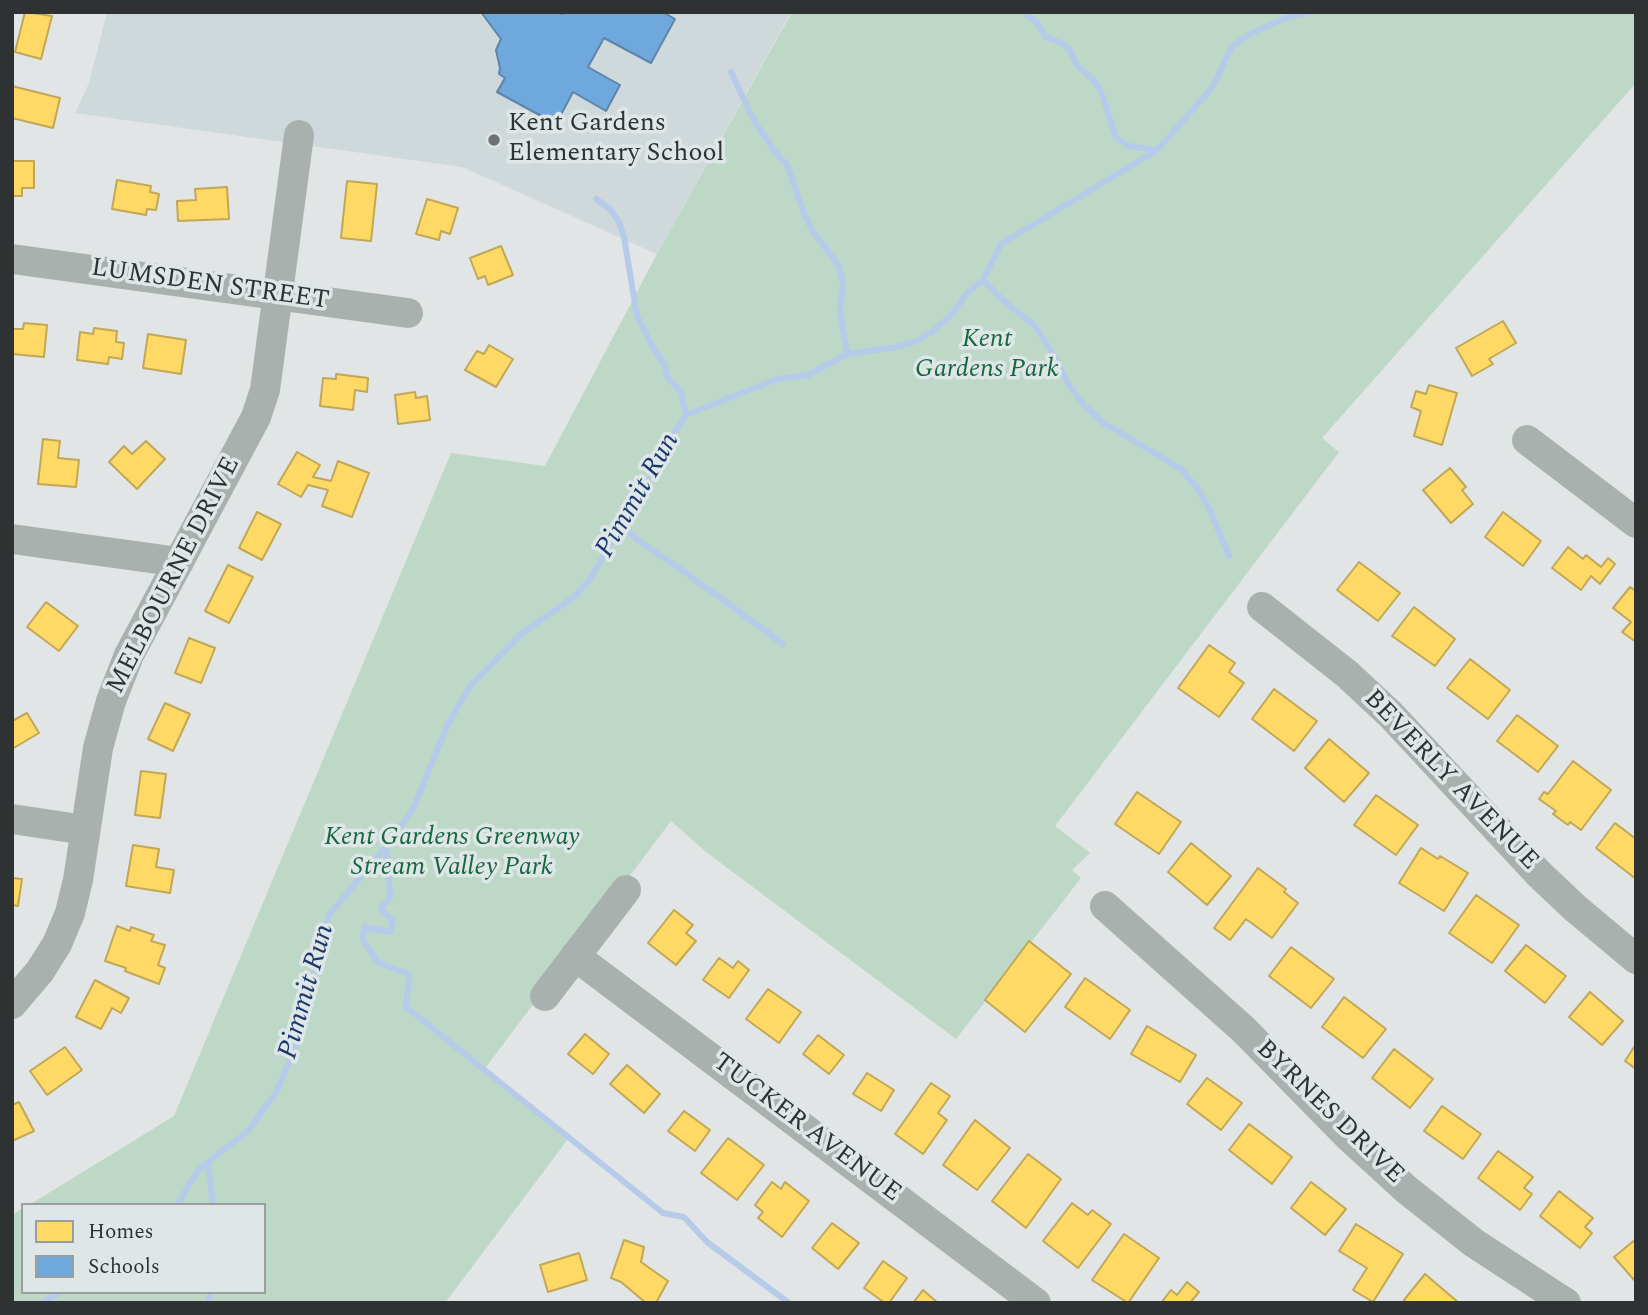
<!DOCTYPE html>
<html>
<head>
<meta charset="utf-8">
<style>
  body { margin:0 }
  #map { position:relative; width:1648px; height:1315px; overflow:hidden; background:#e1e5e5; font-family:Spectral,serif }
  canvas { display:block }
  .frame { position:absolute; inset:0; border:14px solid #2f3232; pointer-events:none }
  .legend { position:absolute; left:21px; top:1203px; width:245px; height:91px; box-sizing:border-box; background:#dfe6e7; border:2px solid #999e9f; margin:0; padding:9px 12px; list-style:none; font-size:21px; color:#2f3232 }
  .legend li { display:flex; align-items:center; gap:14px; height:35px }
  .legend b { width:35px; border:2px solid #999e9f }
</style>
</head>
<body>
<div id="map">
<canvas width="1648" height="1315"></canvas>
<div class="frame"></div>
<ul class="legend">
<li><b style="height:19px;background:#ffd966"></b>Homes</li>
<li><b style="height:19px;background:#6fa8dc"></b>Schools</li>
</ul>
</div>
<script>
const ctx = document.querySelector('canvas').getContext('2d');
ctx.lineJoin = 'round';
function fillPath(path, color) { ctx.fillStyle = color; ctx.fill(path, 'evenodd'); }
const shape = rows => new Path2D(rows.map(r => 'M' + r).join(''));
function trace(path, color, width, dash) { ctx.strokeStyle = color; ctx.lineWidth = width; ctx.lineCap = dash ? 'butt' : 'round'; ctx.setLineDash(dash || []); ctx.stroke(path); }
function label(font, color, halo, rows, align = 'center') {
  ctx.font = font + ' Spectral,serif'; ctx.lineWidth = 7; ctx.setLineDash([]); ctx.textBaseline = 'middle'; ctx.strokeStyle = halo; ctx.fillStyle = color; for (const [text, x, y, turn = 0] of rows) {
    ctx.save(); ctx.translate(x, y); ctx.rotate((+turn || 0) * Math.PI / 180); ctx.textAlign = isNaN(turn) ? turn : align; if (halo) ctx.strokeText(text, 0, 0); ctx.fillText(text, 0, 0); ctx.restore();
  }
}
const built = shape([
  [107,12,791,12,657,254,462,167,75,113,89,83]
]);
const green = shape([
  [792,12,1636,12,1636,83,1322,438,1339,452,1055,826,1090,853,1072,870,1081,878,956,1039,706,852,671,821,483,1071,571,1135,445,1303,12,1303,12,1215,23,1208,23,1292,264,1292,264,1205,29,1205,174,1116,451,453,545,466,657,254]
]);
const homes = shape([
  [25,12,52,16,41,59,15,52,25,12],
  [12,86,60,98,53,128,12,118,12,86],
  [12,161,34,161,34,188,22,188,22,196,12,196,12,161],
  [117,180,151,186,150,192,159,194,156,210,147,209,146,215,112,209,117,180],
  [347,181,377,184,371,241,341,238,347,181],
  [227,187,229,219,178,221,177,201,196,200,195,189,227,187],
  [427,199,458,208,450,234,441,231,439,240,416,234,427,199],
  [501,246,513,275,488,285,485,276,478,279,470,258,501,246],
  [1503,321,1516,343,1489,359,1493,364,1472,376,1456,348,1503,321],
  [24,323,47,325,44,357,12,354,12,329,23,329,24,323],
  [94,328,117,331,116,342,124,343,122,359,109,357,108,364,77,360,80,332,93,334,94,328],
  [148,334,186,340,181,374,143,368,148,334],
  [489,345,513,359,496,387,465,370,477,351,484,354,489,345],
  [336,374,368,378,367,392,355,390,353,410,320,406,323,378,336,379,336,374],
  [1429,385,1457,393,1442,445,1414,436,1421,411,1411,407,1416,391,1426,394,1429,385],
  [415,392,416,398,427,396,430,420,398,424,395,395,415,392],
  [43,439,60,441,58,458,79,460,76,487,38,484,43,439],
  [146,441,165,459,137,489,109,462,124,446,132,454,146,441],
  [297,452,320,465,313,477,331,481,338,461,369,473,352,517,322,506,328,490,308,485,301,497,278,484,297,452],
  [1450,468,1466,487,1462,490,1473,504,1451,523,1423,490,1450,468],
  [257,512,281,524,262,560,239,548,257,512],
  [1503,512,1541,541,1523,566,1485,537,1503,512],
  [1568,547,1583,559,1586,555,1601,567,1608,558,1615,564,1600,584,1591,576,1581,590,1552,568,1568,547],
  [1359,562,1400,593,1378,621,1337,590,1359,562],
  [228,565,253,577,229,623,205,611,228,565],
  [1630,587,1636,591,1636,642,1622,632,1631,622,1613,608,1630,587],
  [46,602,78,626,59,651,27,627,46,602],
  [1414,607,1455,639,1435,666,1392,636,1414,607],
  [189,638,215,648,201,683,175,673,189,638],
  [1209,645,1235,663,1229,672,1244,683,1219,717,1178,688,1209,645],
  [1470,659,1510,690,1488,719,1447,688,1470,659],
  [1274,689,1317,721,1294,751,1252,719,1274,689],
  [165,703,190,714,173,751,148,739,165,703],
  [27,713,39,733,12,749,12,721,27,713],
  [1517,715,1558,746,1538,772,1497,741,1517,715],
  [1329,739,1369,773,1344,802,1305,768,1329,739],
  [1573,761,1611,790,1581,830,1570,822,1568,825,1553,814,1556,811,1539,799,1544,792,1548,794,1573,761],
  [141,771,166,774,160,818,135,815,141,771],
  [1137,792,1181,822,1159,854,1115,824,1137,792],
  [1376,795,1418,825,1396,855,1354,825,1376,795],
  [1615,823,1636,839,1636,879,1596,848,1615,823],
  [1191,843,1231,876,1207,905,1168,872,1191,843],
  [133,845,159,849,156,867,174,870,170,893,126,886,133,845],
  [1421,848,1438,859,1440,856,1468,873,1444,911,1399,883,1421,848],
  [1258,868,1286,889,1284,892,1298,903,1272,938,1246,919,1230,940,1214,928,1258,868],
  [12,878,22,879,18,906,12,905,12,878],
  [1476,895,1519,925,1492,963,1449,933,1476,895],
  [674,910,693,925,686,933,696,941,676,965,648,943,674,910],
  [117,926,130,931,131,927,154,935,151,941,165,945,158,965,165,968,159,984,125,971,126,968,105,961,117,926],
  [1029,941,1071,974,1025,1032,985,1000,1029,941],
  [1526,945,1566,976,1545,1003,1505,971,1526,945],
  [1291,947,1334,979,1311,1008,1269,976,1291,947],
  [719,958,733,968,738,961,749,970,729,998,703,980,719,958],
  [1085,978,1130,1010,1110,1039,1065,1007,1085,978],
  [95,980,129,998,121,1013,112,1008,101,1029,76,1017,95,980],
  [768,989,801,1012,779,1043,746,1019,768,989],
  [1590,992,1623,1021,1602,1045,1569,1017,1590,992],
  [1344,997,1386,1029,1363,1058,1322,1027,1344,997],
  [1147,1026,1196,1055,1180,1082,1131,1054,1147,1026],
  [585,1034,609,1054,593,1074,568,1054,585,1034],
  [818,1035,844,1055,829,1074,803,1054,818,1035],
  [1636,1044,1636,1069,1625,1061,1636,1044],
  [65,1047,82,1070,47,1095,30,1071,65,1047],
  [1394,1049,1433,1079,1410,1108,1372,1078,1394,1049],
  [627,1065,660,1094,644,1113,610,1084,627,1065],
  [867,1073,894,1090,881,1111,853,1094,867,1073],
  [1207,1078,1242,1103,1221,1130,1187,1104,1207,1078],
  [931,1083,950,1096,938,1113,947,1120,923,1154,895,1134,931,1083],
  [19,1102,34,1131,12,1141,12,1105,19,1102],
  [1442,1106,1481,1134,1463,1159,1424,1131,1442,1106],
  [684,1111,710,1130,695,1151,668,1131,684,1111],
  [975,1120,1010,1148,977,1190,943,1165,975,1120],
  [1249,1124,1292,1157,1272,1184,1229,1150,1249,1124],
  [728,1138,764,1165,737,1200,701,1173,728,1138],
  [1498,1151,1533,1177,1524,1188,1532,1194,1520,1210,1478,1178,1498,1151],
  [1028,1154,1061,1179,1026,1228,992,1201,1028,1154],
  [772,1182,781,1189,785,1182,809,1201,782,1237,758,1218,763,1212,755,1205,772,1182],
  [1311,1182,1346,1209,1325,1235,1291,1208,1311,1182],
  [1559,1191,1593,1218,1585,1227,1592,1233,1580,1248,1540,1216,1559,1191],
  [1072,1203,1088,1215,1092,1210,1111,1224,1078,1268,1043,1241,1072,1203],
  [832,1223,859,1243,838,1269,812,1248,832,1223],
  [1356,1224,1403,1254,1373,1302,1353,1290,1367,1268,1339,1251,1356,1224],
  [1124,1234,1159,1258,1128,1303,1092,1280,1124,1234],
  [1636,1239,1636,1281,1635,1281,1614,1257,1636,1239],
  [624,1240,644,1247,641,1262,668,1281,656,1303,646,1303,621,1282,611,1278,624,1240],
  [579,1253,587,1280,548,1292,540,1265,579,1253],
  [883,1261,907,1278,889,1303,885,1303,864,1288,883,1261],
  [1425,1274,1459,1303,1407,1303,1404,1300,1425,1274],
  [1187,1282,1199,1292,1190,1303,1161,1303,1171,1290,1177,1295,1187,1282],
  [923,1290,938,1303,913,1303,923,1290]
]);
const schools = shape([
  [481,12,558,12,562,14,563,12,663,12,675,19,651,63,604,38,588,67,620,85,606,111,573,92,556,124,497,92,505,78,499,74,500,68,496,50,501,39,481,12]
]);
const stream = shape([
  [1023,12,1037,23,1045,37,1062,43,1070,50,1076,64,1096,83,1103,97,1116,137,1128,146,1157,150],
  [731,72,753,119,775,152,787,165,805,216,813,231,838,265,843,281,840,312,847,354],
  [596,199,610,209,619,222,624,237,637,316,655,351,665,365,666,376,681,392,686,415],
  [983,280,1003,300,1035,326,1056,359,1069,386,1083,404,1102,422,1181,469,1197,488,1209,508,1229,556],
  [622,524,637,540,689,575,783,644],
  [386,845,390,898,380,909,393,921,390,932,364,927,363,941,379,963,409,974,406,1007,663,1213,684,1217,707,1242,789,1303],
  [208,1162,213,1205],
  [177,1205,199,1169,248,1131,277,1091,304,1025,309,992,329,915,380,854,413,809,448,724,470,686,521,634,575,596,590,579,622,524,634,511,667,444,686,415,777,379,808,375,847,354,897,347,914,342,932,332,952,314,966,294,983,280,1001,244,1157,150,1212,88,1232,46,1252,33,1288,17,1310,12],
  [42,1303,61,1292],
  [209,1303,210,1292]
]);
const minor = shape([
  [12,259,408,313],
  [1527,440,1636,523],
  [12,539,179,562],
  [1262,607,1347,674,1391,715,1539,874,1575,908,1636,959],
  [12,819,85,830],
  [1105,906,1244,1030,1349,1137,1407,1190,1474,1243,1566,1303],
  [575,956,1036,1303],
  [545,996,626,890],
  [12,1004,40,971,57,944,70,913,78,880,98,748,111,701,129,655,256,417,265,390,299,135]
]);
const markers = [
  [494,140,7,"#6d7171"]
];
const poiNames = [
  ["Kent Gardens",508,125],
  ["Elementary School",508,155]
];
const streetNames = [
  ["LUMSDEN STREET",210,286,8],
  ["MELBOURNE DRIVE",175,576,-63],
  ["BEVERLY AVENUE",1450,781,46],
  ["BYRNES DRIVE",1329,1113,44],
  ["TUCKER AVENUE",806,1129,37]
];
const parkNames = [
  ["Kent",987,341],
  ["Gardens Park",987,371],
  ["Kent Gardens Greenway",452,839],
  ["Stream Valley Park",452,869]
];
const waterNames = [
  ["Pimmit Run",639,496,-60],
  ["Pimmit Run",308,992,-74]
];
fillPath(built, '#cfd9db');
fillPath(green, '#bed8c8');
fillPath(homes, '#ffd966');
trace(homes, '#c1a756', 2);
fillPath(schools, '#6fa8dc');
trace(schools, '#5c85a9', 2);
trace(stream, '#b6cae9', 6);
trace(minor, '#a9b1af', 30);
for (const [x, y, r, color] of markers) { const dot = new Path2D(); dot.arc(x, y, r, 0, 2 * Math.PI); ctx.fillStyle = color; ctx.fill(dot); trace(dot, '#dfe6e7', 2.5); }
label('26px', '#2f3232', '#dfe6e7', poiNames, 'left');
label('26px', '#2f3232', '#dfe6e7', streetNames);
label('italic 26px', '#17673f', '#dfe6e7', parkNames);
label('italic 28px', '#1a3a6e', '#dfe6e7', waterNames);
</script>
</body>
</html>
